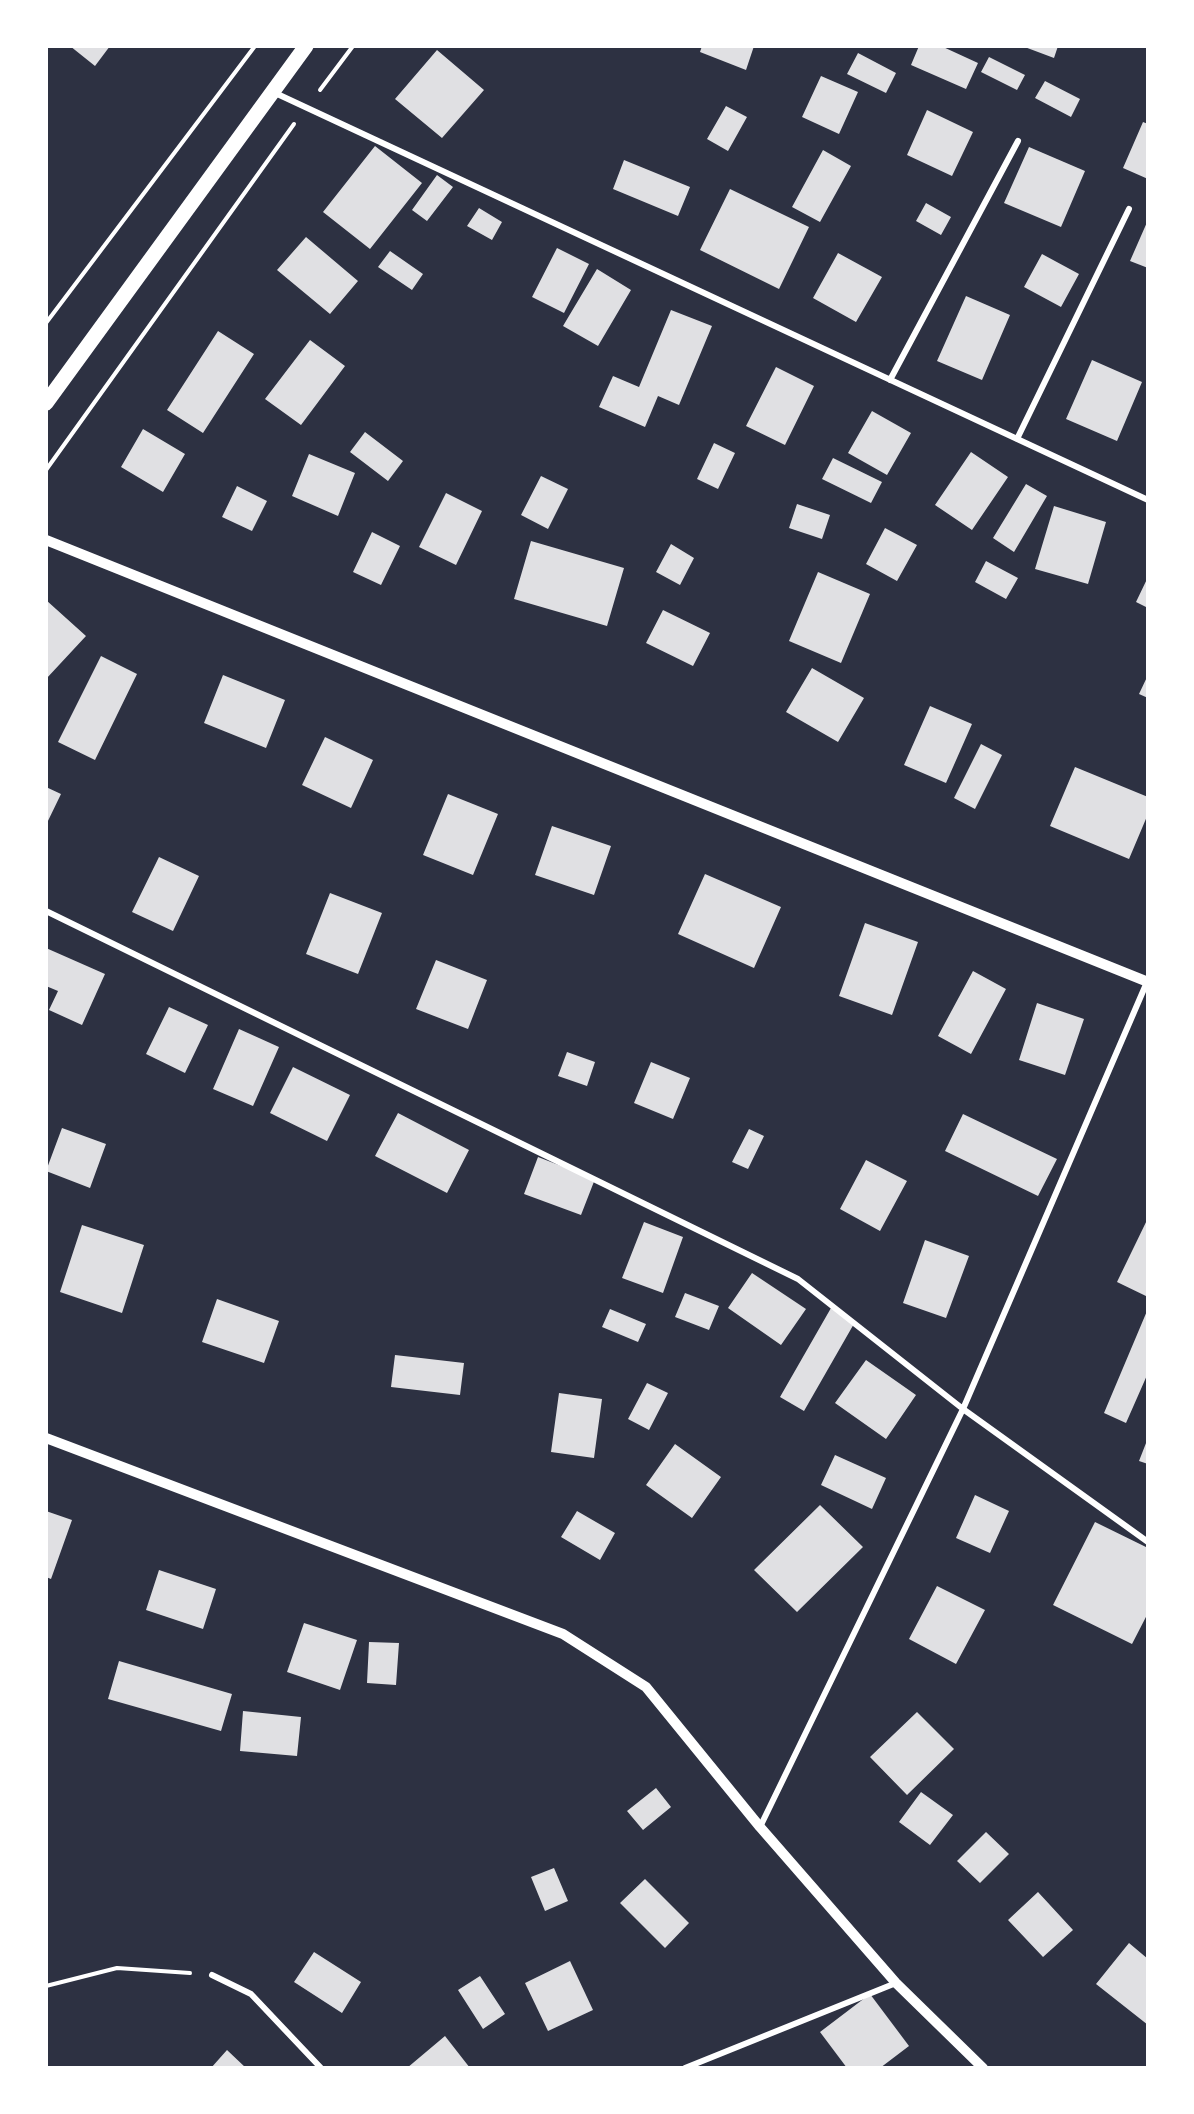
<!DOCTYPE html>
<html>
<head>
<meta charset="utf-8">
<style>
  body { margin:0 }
  #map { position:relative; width:1194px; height:2114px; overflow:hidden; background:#2d3142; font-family:"Noto Sans",sans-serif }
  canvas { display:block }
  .frame { position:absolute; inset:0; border:48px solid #fff; pointer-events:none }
</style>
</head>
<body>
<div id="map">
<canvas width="1194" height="2114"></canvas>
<div class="frame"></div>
</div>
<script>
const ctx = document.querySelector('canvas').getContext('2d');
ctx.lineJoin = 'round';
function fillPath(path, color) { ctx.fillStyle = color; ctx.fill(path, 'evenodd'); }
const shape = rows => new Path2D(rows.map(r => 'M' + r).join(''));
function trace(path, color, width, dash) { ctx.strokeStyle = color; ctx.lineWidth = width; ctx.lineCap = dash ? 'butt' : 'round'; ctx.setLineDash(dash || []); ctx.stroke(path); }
const building = shape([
  [70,46,110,46,95,66],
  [702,46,754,46,746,70,700,52],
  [919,46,941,46,978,63,966,89,911,65],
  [1022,46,1058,46,1054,58],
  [437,50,484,90,442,138,395,99],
  [858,53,896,73,886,93,847,74],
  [989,57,1025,75,1017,90,981,72],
  [821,76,858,92,839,134,802,117],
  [1045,81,1080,99,1071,117,1035,98],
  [726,106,747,117,728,151,707,139],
  [927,110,973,132,952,176,907,155],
  [1143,122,1148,124,1148,179,1123,168],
  [375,146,422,183,370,249,323,212],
  [1029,147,1085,171,1061,227,1004,203],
  [823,150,851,166,820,222,792,207],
  [624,160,690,187,678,216,613,189],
  [437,175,453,187,427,221,412,210],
  [730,189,809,227,779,289,700,250],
  [926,203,951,217,941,235,916,221],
  [479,208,502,222,492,240,467,226],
  [1148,220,1148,268,1130,261],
  [306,237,358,281,330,314,277,270],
  [557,248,589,264,564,313,532,297],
  [390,251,423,274,412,290,378,267],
  [838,253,882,277,856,322,813,298],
  [1042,254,1079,274,1061,307,1024,287],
  [597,269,631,290,598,346,563,326],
  [966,296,1010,315,982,380,937,361],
  [671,310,712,326,679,405,658,396,645,427,599,407,613,376,639,387],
  [218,331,254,354,203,433,167,410],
  [310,340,345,366,301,425,265,399],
  [1092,360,1142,382,1117,441,1066,419],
  [776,367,814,386,785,445,746,426],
  [872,411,911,433,887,475,848,453],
  [143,429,185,454,163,492,121,467],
  [365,432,403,461,388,481,350,452],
  [714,443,735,453,718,489,697,479],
  [971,452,1008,477,972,530,935,505],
  [309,454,355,473,338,516,292,496],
  [833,458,882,482,871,503,822,479],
  [541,476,568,489,548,529,521,515],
  [1026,484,1047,496,1014,552,993,538],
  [237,486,267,501,252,531,222,517],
  [446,493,482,511,456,565,419,547],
  [797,504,830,515,822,539,789,528],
  [1054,506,1106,522,1088,584,1035,569],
  [885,528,917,545,897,581,866,564],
  [372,532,400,546,381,585,353,572],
  [531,541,624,568,607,626,514,599],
  [671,544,694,558,680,585,656,572],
  [986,561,1018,578,1006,599,975,582],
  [818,572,870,594,841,663,789,641],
  [1148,577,1148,608,1136,602],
  [46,600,86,636,46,679],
  [663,610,710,633,693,666,646,643],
  [101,656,137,674,95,760,58,742],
  [812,668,864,698,838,742,786,712],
  [223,675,285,700,266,748,204,723],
  [1148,675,1148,698,1139,694],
  [930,706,972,724,946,783,904,765],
  [325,737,373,760,351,808,302,785],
  [981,744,1002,755,975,809,954,798],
  [1075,767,1148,797,1148,814,1129,859,1050,826],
  [46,787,61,794,46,825],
  [448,794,498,814,473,875,423,855],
  [552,826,611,846,594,895,535,875],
  [159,857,199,876,173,931,132,912],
  [705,874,781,907,754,968,678,934],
  [330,893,382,913,358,974,306,954],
  [865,923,918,942,892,1015,839,996],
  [46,948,105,974,82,1025,49,1010,58,991,46,986],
  [436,960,487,980,468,1029,416,1009],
  [973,971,1006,989,971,1054,938,1036],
  [1037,1003,1084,1019,1065,1075,1019,1060],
  [169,1007,208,1025,185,1073,146,1054],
  [239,1029,279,1047,253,1106,213,1089],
  [567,1052,595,1062,587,1086,558,1076],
  [651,1062,690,1078,673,1119,634,1103],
  [293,1067,350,1095,327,1141,270,1113],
  [398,1113,469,1150,447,1193,375,1156],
  [963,1114,1057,1159,1038,1196,945,1151],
  [62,1128,106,1144,90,1188,46,1171],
  [749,1129,764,1136,748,1169,732,1162],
  [538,1157,595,1179,581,1215,524,1194],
  [866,1160,907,1181,880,1231,840,1209],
  [1148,1218,1148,1297,1117,1282],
  [644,1222,683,1237,663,1293,622,1278],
  [82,1225,144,1245,122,1313,60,1292],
  [925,1240,969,1256,946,1318,903,1303],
  [752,1273,806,1309,781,1345,728,1308],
  [685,1293,719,1306,709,1330,675,1317],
  [217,1299,279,1321,264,1363,202,1342],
  [831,1308,855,1322,804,1411,780,1397],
  [610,1309,646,1324,638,1342,602,1327],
  [1147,1311,1148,1373,1126,1423,1104,1413],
  [395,1355,464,1363,460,1395,391,1387],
  [866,1360,916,1395,886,1439,835,1403],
  [647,1383,668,1393,649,1430,628,1419],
  [559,1393,602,1399,594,1458,551,1452],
  [1148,1438,1148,1464,1139,1461],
  [675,1444,721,1477,692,1518,646,1485],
  [835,1455,886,1478,872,1509,821,1485],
  [975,1495,1009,1511,990,1553,956,1538],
  [820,1505,863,1547,797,1612,754,1570],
  [46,1511,72,1520,51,1579,46,1577],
  [577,1511,615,1533,600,1560,561,1537],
  [1095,1522,1148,1548,1148,1613,1132,1644,1053,1605],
  [159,1570,216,1589,203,1629,146,1610],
  [937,1586,985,1610,956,1664,909,1639],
  [304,1623,357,1640,340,1690,287,1672],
  [369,1642,399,1643,396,1685,367,1683],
  [119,1661,232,1694,221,1731,108,1699],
  [243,1711,301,1717,297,1756,240,1751],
  [917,1712,954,1749,907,1795,870,1757],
  [656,1788,671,1807,643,1830,627,1811],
  [921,1792,953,1815,930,1845,899,1822],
  [986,1832,1009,1854,980,1883,957,1861],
  [554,1868,568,1901,545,1911,531,1877],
  [645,1879,689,1923,665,1948,620,1903],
  [1038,1892,1073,1930,1043,1957,1008,1920],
  [1129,1943,1148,1959,1148,2025,1096,1984],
  [314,1952,361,1982,342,2013,294,1982],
  [570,1961,593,2010,548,2031,525,1983],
  [480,1976,505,2014,483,2029,458,1990],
  [870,1994,909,2046,880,2068,847,2068,820,2032],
  [445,2036,470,2068,407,2068],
  [227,2050,246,2068,211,2068]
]);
const path = shape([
  [320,90,353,46],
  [46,323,255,46],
  [46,470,294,124],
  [46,1986,117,1968,190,1973]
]);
const minor = shape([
  [273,92,1148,500],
  [890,380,1018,141],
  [1017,439,1129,209],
  [46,911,798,1279,963,1409,1148,1542],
  [760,1827,963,1409,1147,982],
  [212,1975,251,1994,321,2068],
  [685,2068,896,1983]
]);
const tertiary = shape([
  [46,540,1148,982],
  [46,1438,563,1634,646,1687,760,1827,896,1983,983,2068]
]);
const primary = shape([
  [46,403,306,46]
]);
fillPath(building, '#e0e0e3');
trace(path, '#fff', 4);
trace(minor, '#fff', 6);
trace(tertiary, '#fff', 10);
trace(primary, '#fff', 15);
</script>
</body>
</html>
